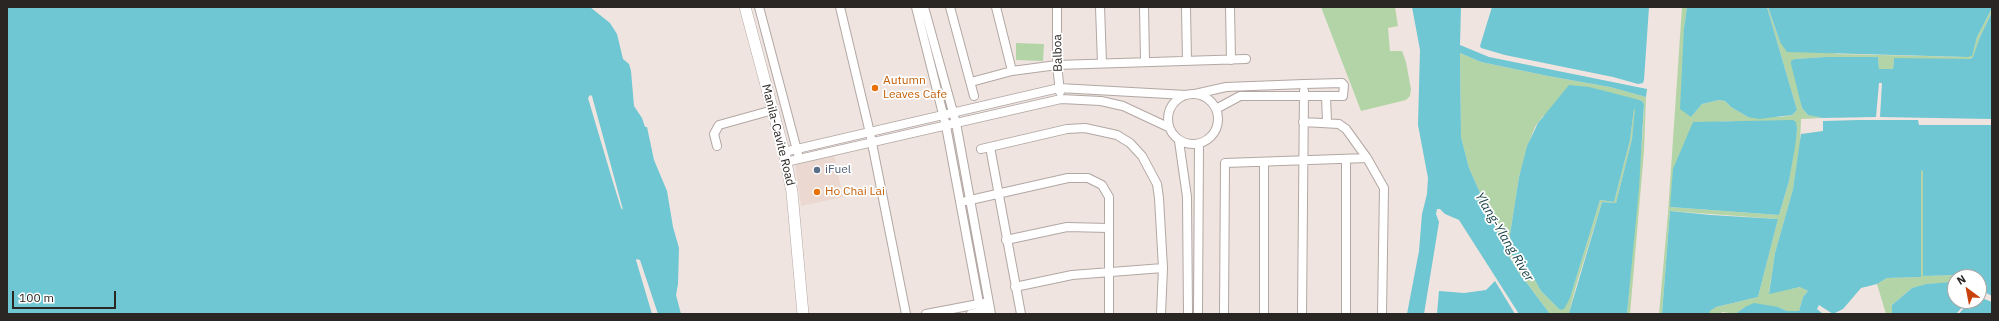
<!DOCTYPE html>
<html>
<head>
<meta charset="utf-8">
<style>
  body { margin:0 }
  #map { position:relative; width:1999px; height:321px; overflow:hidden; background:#f0e4e0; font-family:"IBM Plex Sans",sans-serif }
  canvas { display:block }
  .frame { position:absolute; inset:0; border:8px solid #2a2624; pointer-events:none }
  .north { position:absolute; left:1947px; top:269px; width:40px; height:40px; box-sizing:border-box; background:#fff; border:1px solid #aaa8a7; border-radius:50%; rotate:328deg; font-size:11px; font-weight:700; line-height:16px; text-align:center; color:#2a2624 }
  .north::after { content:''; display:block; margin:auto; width:14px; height:18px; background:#c8410b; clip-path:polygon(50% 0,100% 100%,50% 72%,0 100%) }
  .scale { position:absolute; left:12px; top:291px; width:104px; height:18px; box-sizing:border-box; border:2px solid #2a2624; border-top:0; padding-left:5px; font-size:12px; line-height:14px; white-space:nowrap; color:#2a2624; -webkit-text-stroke:3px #fff; paint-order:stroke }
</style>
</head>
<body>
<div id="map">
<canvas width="1999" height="321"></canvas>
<div class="frame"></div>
<div class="north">N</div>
<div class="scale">100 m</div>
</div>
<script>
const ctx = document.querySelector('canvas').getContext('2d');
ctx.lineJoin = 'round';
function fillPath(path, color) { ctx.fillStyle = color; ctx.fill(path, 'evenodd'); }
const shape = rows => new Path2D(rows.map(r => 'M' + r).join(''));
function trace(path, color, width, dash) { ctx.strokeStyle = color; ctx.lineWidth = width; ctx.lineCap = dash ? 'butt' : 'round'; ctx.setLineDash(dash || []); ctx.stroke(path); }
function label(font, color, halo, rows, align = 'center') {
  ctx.font = font + ' "IBM Plex Sans",sans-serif'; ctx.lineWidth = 3.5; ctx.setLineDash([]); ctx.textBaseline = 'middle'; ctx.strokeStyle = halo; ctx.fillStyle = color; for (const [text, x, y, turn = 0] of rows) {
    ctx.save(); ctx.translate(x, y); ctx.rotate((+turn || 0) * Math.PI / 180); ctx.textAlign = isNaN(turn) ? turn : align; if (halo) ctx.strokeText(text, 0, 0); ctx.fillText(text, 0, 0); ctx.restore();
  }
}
const built = shape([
  [834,155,843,197,801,206,795,163]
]);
const green = shape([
  [1321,7,1395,7,1398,26,1388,28,1390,51,1402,51,1406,62,1411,89,1410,96,1406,100,1361,111],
  [1682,7,1687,7,1684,28,1691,117,1702,104,1719,100,1725,101,1731,107,1748,117,1781,117,1792,115,1797,110,1767,7,1768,7,1780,42,1838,54,1967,57,1974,48,1977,37,1992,8,1992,12,1980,37,1976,50,1973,57,1970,59,1894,59,1893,69,1879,69,1878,57,1826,57,1795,59,1798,88,1802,108,1808,115,1823,118,1801,119,1800,144,1793,189,1775,253,1769,293,1801,287,1808,291,1803,297,1799,311,1787,311,1778,307,1745,307,1735,314,1722,312,1720,314,1709,314,1709,311,1716,307,1758,297,1778,219,1670,211,1662,314,1659,314,1668,213],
  [1726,121,1745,122,1797,130,1789,181,1779,215,1670,207,1693,122,1710,123],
  [1016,43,1044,44,1043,61,1016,60],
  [1460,53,1481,62,1548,76,1610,87,1646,97,1644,151,1630,314,1627,314,1643,129,1644,104,1642,101,1615,94,1543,116,1535,127,1527,147,1519,177,1508,247,1530,271,1541,291,1560,310,1570,298,1600,200,1614,202,1630,140,1634,109,1636,109,1632,139,1616,203,1602,202,1576,286,1569,313,1571,314,1550,314,1517,270,1506,251,1469,168,1461,137],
  [1920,170,1923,170,1923,276,1958,275,1970,277,1955,277,1955,282,1926,284,1912,288,1892,305,1892,314,1886,314,1877,284,1887,278,1920,277]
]);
const water = shape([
  [7,7,590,7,610,23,617,34,623,59,629,64,631,71,634,106,642,118,645,127,647,127,654,160,667,191,673,227,679,248,678,284,676,295,681,314,7,314],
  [1412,7,1461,7,1460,45,1489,57,1647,89,1646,97,1610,87,1548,76,1481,62,1460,53,1461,137,1469,168,1506,251,1517,270,1550,314,1519,314,1459,220,1445,214,1440,209,1437,209,1436,214,1439,222,1424,314,1407,314,1419,251,1422,214,1427,194,1428,178,1418,125,1420,50],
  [1492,7,1649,7,1644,80,1643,83,1638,84,1613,77,1505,55,1481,48,1480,46],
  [1687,7,1767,7,1797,110,1792,115,1759,119,1748,117,1731,107,1725,101,1719,100,1702,104,1691,117,1680,109,1684,28],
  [1768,7,1992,7,1992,8,1977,37,1972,56,1967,57,1787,52,1780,42],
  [1992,12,1992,119,1880,117,1882,83,1879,83,1876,117,1823,118,1808,115,1802,108,1791,64,1791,61,1795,59,1826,57,1878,57,1879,69,1893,69,1894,58,1970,59,1973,57,1980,37],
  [1569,85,1589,87,1636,99,1642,101,1644,104,1639,188,1627,314,1569,313,1602,202,1616,203,1632,139,1635,109,1634,109,1630,140,1614,202,1600,200,1570,298,1564,309,1560,310,1541,291,1530,271,1520,268,1508,247,1519,177,1527,146,1538,123],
  [1793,120,1796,122,1797,130,1795,147,1789,181,1779,215,1670,207,1673,169,1693,122],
  [1859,120,1918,120,1919,125,1992,125,1992,296,1979,289,1979,277,1958,275,1923,276,1923,171,1921,170,1921,277,1887,278,1877,284,1861,288,1843,309,1833,314,1819,305,1817,309,1823,314,1735,314,1745,307,1754,303,1778,307,1787,311,1799,311,1803,297,1808,291,1800,287,1769,294,1775,253,1793,189,1801,134,1823,131,1823,121],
  [1670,211,1711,215,1778,219,1758,297,1716,307,1710,311,1709,314,1662,314],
  [1495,281,1515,314,1437,314,1439,291,1464,293,1486,290],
  [1951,282,1955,282,1955,301,1979,301,1979,297,1992,302,1992,314,1959,314,1966,305,1965,304,1956,314,1892,314,1892,305,1912,288,1926,284]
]);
const pier = shape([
  [590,95,592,96,623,210,621,208,612,179,588,98],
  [637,259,640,260,658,314,652,314,636,260]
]);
const minor = shape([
  [759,7,798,154],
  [840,7,870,133,906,314],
  [916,7,946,126,981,314],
  [924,7,956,123,991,314],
  [950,7,974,96],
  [996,7,1012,71],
  [1057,7,1057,65,1060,92],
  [1100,7,1102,63],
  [1144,7,1145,61],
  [1186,7,1187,61],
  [1230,7,1231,60],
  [971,82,1012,71,1057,65,1246,59],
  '1168 119a25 25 0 1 1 50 0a25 25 0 1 1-50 0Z',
  [1195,94,1226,87,1304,84,1342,83,1344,85,1343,96,1240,96,1216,109],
  [1326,96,1327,122],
  [1303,122,1339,124,1346,129,1367,158,1384,188,1382,314],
  [1179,141,1187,197,1188,314],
  [717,146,714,134,719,125,773,110],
  [990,147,1021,314],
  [981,149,1067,129,1085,128,1117,135,1130,143,1142,156,1157,184,1159,198,1163,268,1161,314],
  [784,152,1059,88,1186,95],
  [1346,159,1346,314],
  [786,162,1061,99,1101,101,1123,106,1168,127],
  [966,201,1068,178,1088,178,1102,185,1109,197,1109,314],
  [1006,240,1067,227,1109,228],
  [1015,287,1072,275,1163,268],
  [926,314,984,303],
  [971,314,985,311],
  [1198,314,1199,144],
  [1224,314,1225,163,1367,158],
  [1264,314,1264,162],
  [1302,314,1304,91]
]);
const secondary = shape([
  [745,7,784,152,792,192,803,314]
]);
const markers = [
  [875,88,4,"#e8710a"],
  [817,170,4,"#5c6f8a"],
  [817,192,4,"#e8710a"]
];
const streetNames = [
  ["Balboa",1058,53,-91],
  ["Manila-Cavite Road",778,135,76]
];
const foodNames = [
  ["Autumn",883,81],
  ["Leaves Cafe",883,95],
  ["Ho Chai Lai",825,192]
];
const serviceNames = [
  ["iFuel",825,170]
];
const waterNames = [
  ["Ylang-Ylang River",1504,237,59]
];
fillPath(built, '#ebd8d0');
fillPath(green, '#b3d4a7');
fillPath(water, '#6ec7d2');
fillPath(pier, '#f0e4e0');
trace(minor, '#b2a7a3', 10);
trace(secondary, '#b2a7a3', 12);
trace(minor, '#fff', 8);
trace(secondary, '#fff', 11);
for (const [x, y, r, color] of markers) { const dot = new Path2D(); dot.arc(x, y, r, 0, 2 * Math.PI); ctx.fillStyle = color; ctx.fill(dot); trace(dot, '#fff', 1.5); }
label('12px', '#2a2624', '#fff', streetNames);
label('12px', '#c56008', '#fff', foodNames, 'left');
label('12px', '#4e5e75', '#fff', serviceNames, 'left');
label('italic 13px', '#1b4449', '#fff', waterNames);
</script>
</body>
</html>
